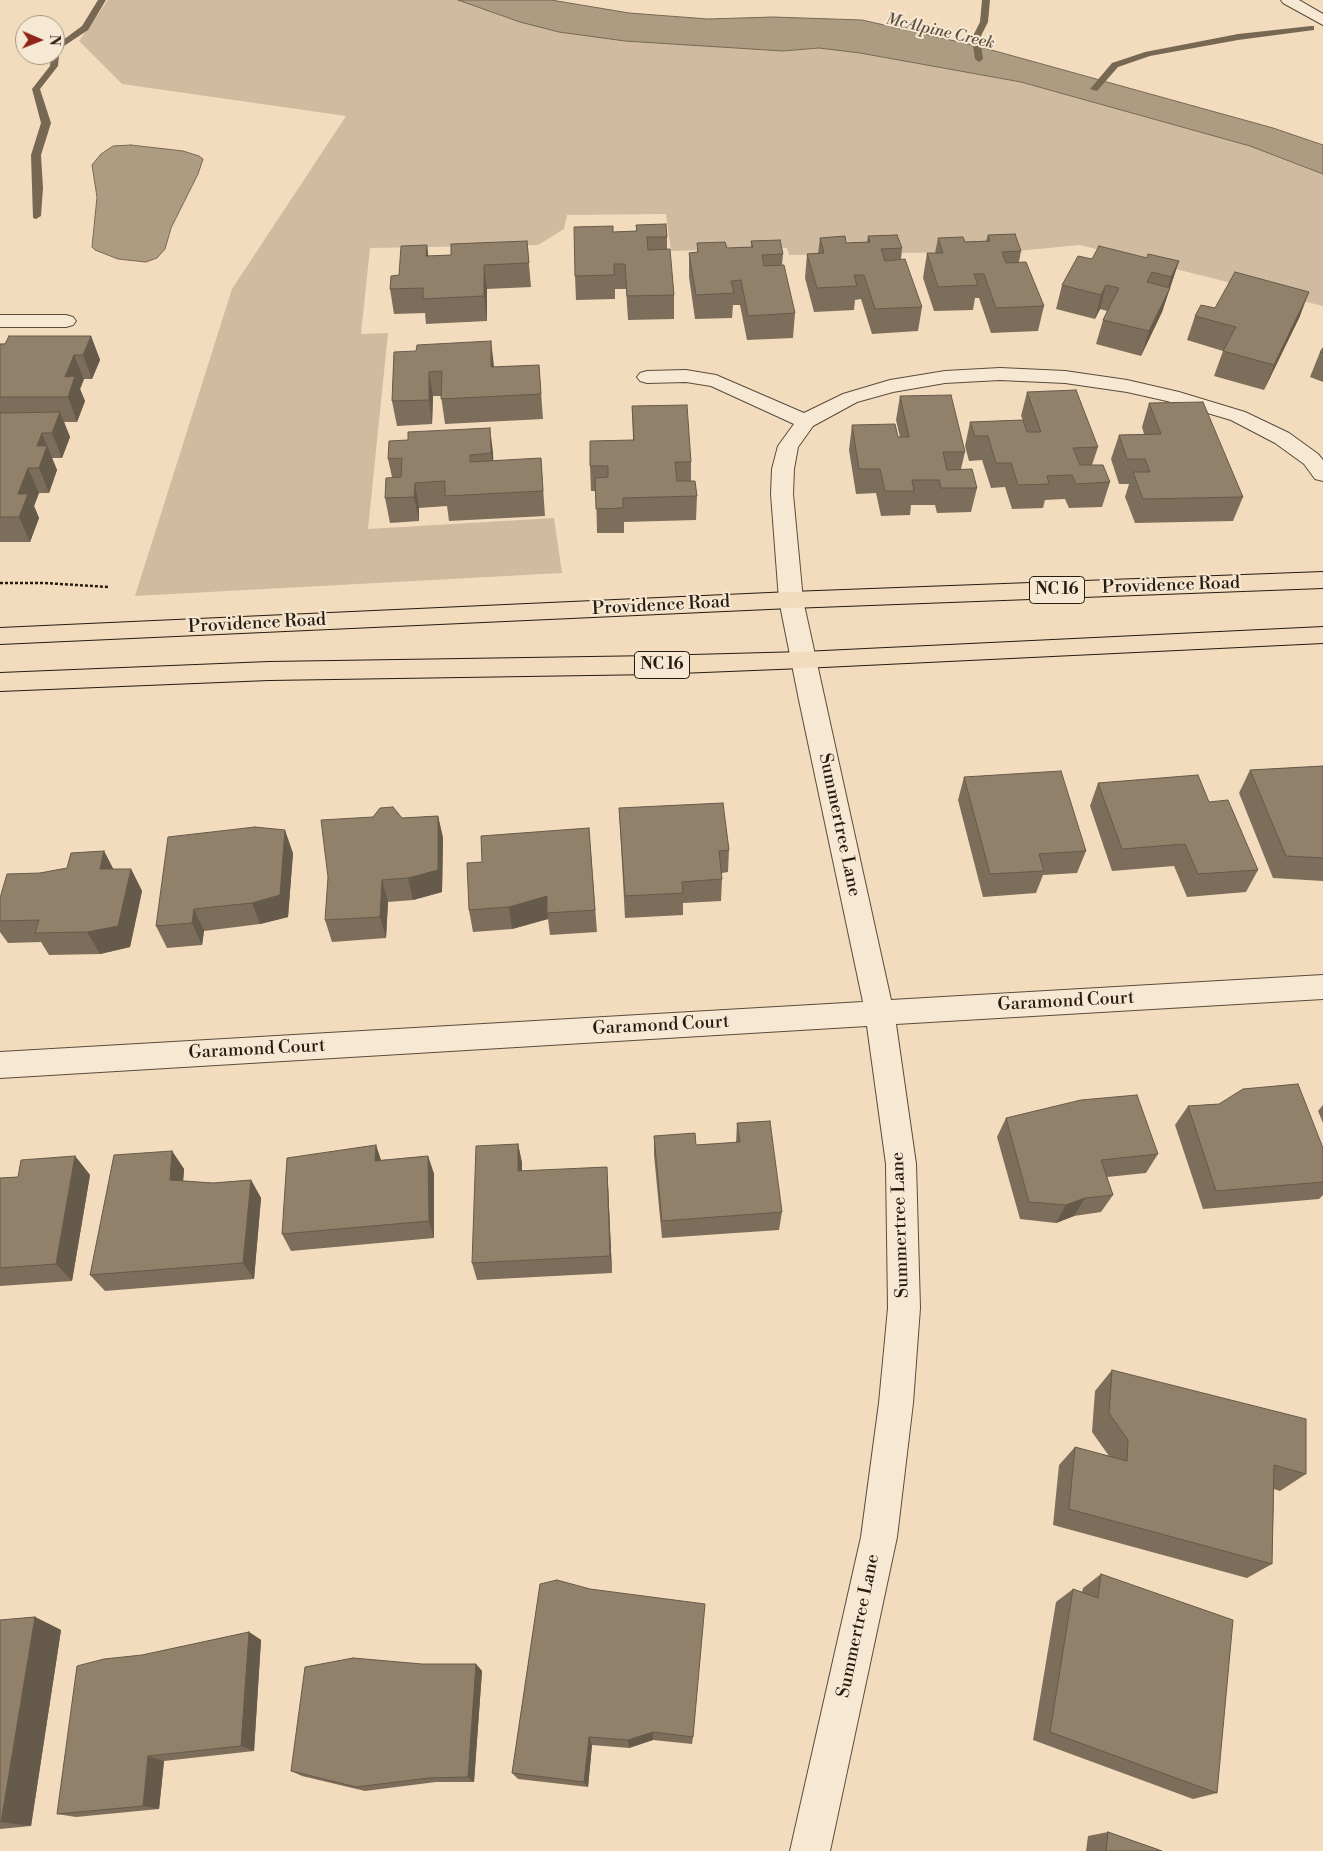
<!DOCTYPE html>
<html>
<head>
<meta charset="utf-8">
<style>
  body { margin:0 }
  #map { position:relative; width:1323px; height:1851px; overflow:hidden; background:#f3dcbd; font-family:"Libre Bodoni",serif }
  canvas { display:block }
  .north { position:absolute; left:15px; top:15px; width:50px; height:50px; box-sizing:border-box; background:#f7e8d4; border:1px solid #a39686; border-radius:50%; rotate:91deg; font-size:14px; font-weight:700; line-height:20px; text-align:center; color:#261c10 }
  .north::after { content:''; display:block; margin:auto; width:18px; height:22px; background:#8f2418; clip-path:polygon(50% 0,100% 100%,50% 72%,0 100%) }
</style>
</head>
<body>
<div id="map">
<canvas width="1323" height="1851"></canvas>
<div class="north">N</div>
</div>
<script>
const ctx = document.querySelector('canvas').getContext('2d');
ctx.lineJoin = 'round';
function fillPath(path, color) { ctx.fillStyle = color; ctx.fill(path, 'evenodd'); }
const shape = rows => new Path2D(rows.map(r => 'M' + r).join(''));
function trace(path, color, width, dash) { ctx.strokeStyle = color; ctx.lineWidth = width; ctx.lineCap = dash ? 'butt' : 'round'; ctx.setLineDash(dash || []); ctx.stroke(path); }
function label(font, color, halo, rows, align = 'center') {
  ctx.font = font + ' "Libre Bodoni",serif'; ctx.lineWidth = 4; ctx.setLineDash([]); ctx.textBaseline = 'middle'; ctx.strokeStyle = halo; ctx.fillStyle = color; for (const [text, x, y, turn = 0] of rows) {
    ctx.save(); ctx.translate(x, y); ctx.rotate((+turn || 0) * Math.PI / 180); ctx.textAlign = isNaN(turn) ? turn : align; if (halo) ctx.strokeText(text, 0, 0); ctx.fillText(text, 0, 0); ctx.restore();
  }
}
const green = shape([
  [108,0,458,0,473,5,783,51,819,48,860,53,1021,82,1250,146,1323,174,1323,306,1080,245,1017,251,789,255,787,248,671,251,666,214,567,215,564,229,538,245,370,248,361,334,388,333,368,529,554,518,562,573,135,596,232,289,346,116,122,84,79,41]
]);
const water = shape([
  [458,0,551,0,629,13,708,19,773,17,862,20,977,46,1273,128,1323,145,1323,174,1250,146,1021,82,860,53,819,48,783,51,625,41,559,32,520,22,458,0],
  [131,145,183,151,199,156,203,159,198,174,171,228,165,249,157,258,146,262,118,259,95,250,92,247,97,197,92,165,101,154,113,146,131,145]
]);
const stream = shape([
  [98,0,106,0,88,30,55,52,59,55,58,66,40,89,51,123,41,155,43,188,41,216,36,219,33,218,31,155,41,123,32,89,50,66,51,55,55,55,55,46,82,26,98,0],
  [982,0,990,0,988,22,980,38,983,59,979,62,975,59,972,38,980,22,982,0],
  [1311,26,1314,26,1314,30,1238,40,1150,56,1118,67,1097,91,1090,89,1112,63,1145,52,1238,34,1311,26]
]);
const path = shape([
  [0,583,45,583,108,587]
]);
const minor = shape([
  [1281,0,1299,0,1323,14,1323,25,1283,3,1281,0],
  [0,315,66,315,73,317,76,321,73,325,66,327,0,327,0,315],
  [1000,368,1065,371,1127,380,1179,392,1245,412,1289,433,1318,454,1323,460,1323,481,1315,479,1304,464,1275,443,1231,420,1167,401,1127,392,1065,383,1000,380,945,383,893,392,857,402,813,426,798,447,794,469,793,494,803,600,891,1000,1323,975,1323,999,896,1024,916,1164,920,1308,913,1403,897,1537,830,1851,790,1851,861,1537,879,1403,888,1308,886,1164,867,1026,0,1078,0,1052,863,1002,799,700,779,600,771,494,772,469,778,446,794,424,711,386,686,382,647,383,640,381,637,377,640,373,647,371,686,370,716,375,804,413,843,394,890,380,945,371,1000,368]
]);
const major = shape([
  [1323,572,1323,588,791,608,0,644,0,628,791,592,1323,572],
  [1323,627,1323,643,803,668,655,674,269,680,0,691,0,673,269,662,655,656,803,652,1323,627]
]);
const wall = shape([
  [636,225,667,237,667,249,674,295,674,319,628,320,626,289,615,289,615,299,576,300,575,276,613,232,636,231],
  [988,235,1021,251,1019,262,1044,306,1038,331,991,333,979,298,975,298,973,310,934,311,923,278,927,253,935,253,938,238,965,242,986,241],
  [868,236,902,248,901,260,922,307,918,331,872,334,861,299,855,300,854,310,814,312,805,278,807,254,818,253,820,238,846,243,867,242],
  [527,241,531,287,487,289,487,321,426,324,425,313,394,314,390,289,399,275,427,245,428,256,451,255],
  [751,241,783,254,782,265,795,313,793,338,747,340,740,305,733,305,732,318,695,319,689,277,689,253,697,252,697,243,727,248,751,247],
  [1092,259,1179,261,1162,312,1141,356,1096,344,1103,320,1107,311,1100,309,1095,319,1056,309,1062,285],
  [1215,308,1300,316,1264,390,1214,376,1223,351,1187,340,1195,316],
  [91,336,100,360,92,379,84,379,80,389,85,401,77,422,64,422,70,437,62,458,52,458,57,470,49,493,39,493,34,506,39,518,30,542,0,542,0,344],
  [1323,348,1323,382,1310,377,1320,352],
  [394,352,494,367,539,365,543,419,445,424,441,396,433,396,432,424,397,426,392,401],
  [1027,392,1098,447,1092,465,1110,482,1102,507,1069,508,1065,499,1045,500,1043,508,1012,509,1005,487,991,488,982,460,969,461,965,446,970,422,1023,420,1021,416],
  [900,396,965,452,961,469,977,488,971,512,937,513,935,505,911,505,910,515,881,516,876,493,856,494,849,450,852,425,900,437,896,420],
  [1149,403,1243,497,1233,521,1135,523,1125,497,1129,484,1119,484,1111,459,1119,435,1144,434,1142,427],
  [632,406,691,462,691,481,697,496,696,520,624,522,624,533,597,533,596,491,591,491,590,466,633,440],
  [493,452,493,461,541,458,545,516,449,521,447,506,419,508,419,521,390,523,385,498,392,477,388,459],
  [1323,766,1323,881,1273,878,1239,793,1250,770],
  [964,777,1086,851,1077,873,1043,875,1036,893,983,897,958,800],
  [1098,783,1209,802,1258,870,1246,892,1187,897,1174,866,1112,871,1090,806],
  [619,808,729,850,728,872,722,873,722,879,721,901,683,903,683,915,625,918],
  [438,816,443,838,442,892,413,900,388,902,386,938,332,942,325,920,402,818],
  [589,828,597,932,550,935,548,919,512,929,473,932,469,910,482,862],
  [104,851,113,869,131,869,142,891,130,947,100,954,49,955,41,942,8,943,0,932,0,898,40,873,67,868],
  [293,853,288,917,260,924,204,931,202,945,167,948,156,926],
  [1219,1104,1323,1182,1323,1195,1319,1199,1203,1209,1175,1125,1188,1106],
  [1323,1105,1323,1123,1318,1111],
  [1006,1118,1158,1154,1146,1173,1107,1177,1113,1195,1101,1212,1074,1216,1056,1223,1020,1219,997,1137],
  [737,1123,782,1212,779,1230,662,1238,654,1155,654,1136,696,1145,736,1143],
  [518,1144,522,1163,522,1171,608,1185,612,1273,477,1280,472,1263],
  [376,1145,381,1160,428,1156,434,1174,434,1238,291,1251,282,1234],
  [172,1151,184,1169,183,1181,213,1183,251,1180,261,1198,254,1279,105,1291,90,1275],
  [75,1156,90,1175,72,1281,0,1286,0,1178,18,1177],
  [1112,1370,1306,1474,1280,1491,1274,1489,1272,1564,1247,1578,1053,1525,1059,1465,1075,1447,1109,1456,1092,1432,1095,1391],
  [1101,1574,1217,1793,1193,1799,1033,1740,1056,1602,1073,1589,1082,1592,1083,1588],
  [540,1584,693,1737,692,1744,653,1740,629,1748,592,1745,588,1787,518,1779,512,1773],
  [35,1617,61,1630,31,1826,0,1829,0,1620],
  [249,1632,261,1640,254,1751,164,1761,159,1809,76,1817,57,1814,142,1655],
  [422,1664,476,1664,482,1671,474,1782,436,1782,365,1791,302,1776,291,1771],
  [1108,1832,1162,1851,1086,1851,1088,1836]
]);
const shadedWall = shape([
  [427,245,430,269,426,256],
  [1179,261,1162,312,1141,356,1149,331,1165,298,1171,277],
  [484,265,487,289,487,321,484,296],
  [1106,285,1100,309,1095,319,1101,295],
  [1309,292,1300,316,1264,390,1274,365],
  [91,336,100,360,92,379,83,355],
  [491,341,494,366,494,392,491,367],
  [74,355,84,379,80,389,85,401,77,422,68,397,65,377],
  [429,372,433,396,432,424,429,400],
  [60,412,70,437,62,458,52,433],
  [490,428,493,452,494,478,491,453],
  [42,433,57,470,49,493,39,468,37,446],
  [28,468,39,493,34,506,39,518,30,542,19,517,18,494],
  [415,483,419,508,419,521,414,497],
  [438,816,443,838,442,892,413,900,408,878],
  [285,830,293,853,288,917,260,924,252,903],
  [104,851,116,874,100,869],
  [131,869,142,891,130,947,100,954,87,932],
  [382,880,388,902,386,938,380,917],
  [547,896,548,919,512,929,509,907],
  [194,909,204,931,202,945,192,923],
  [518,1144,522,1163,522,1189,518,1171],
  [376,1145,382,1164,375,1161],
  [172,1151,184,1169,182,1198,170,1180],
  [75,1156,90,1175,72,1281,56,1264],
  [428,1156,434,1174,434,1238,429,1221],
  [607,1167,608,1185,612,1273,610,1256],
  [251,1180,261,1198,254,1279,243,1263],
  [1085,1198,1074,1216,1056,1223,1066,1205],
  [35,1617,61,1630,31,1826,1,1822],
  [249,1632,261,1640,254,1751,241,1746],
  [476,1664,482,1671,474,1782,468,1777],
  [653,1732,653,1740,629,1748,628,1740],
  [589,1737,592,1745,588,1787,584,1782],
  [148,1756,164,1761,159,1809,143,1806]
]);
const building = shape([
  [666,224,667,237,647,237,648,250,670,249,674,295,627,296,625,264,614,264,614,275,575,276,574,227,613,226,613,232,637,231,636,225,666,224],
  [1015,234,1021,251,1002,252,1006,263,1026,262,1044,306,996,308,984,274,974,274,978,285,938,287,927,253,943,253,938,238,963,237,965,242,990,241,988,235,1015,234],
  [897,235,902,248,881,249,885,261,905,259,922,307,875,309,864,275,854,275,857,286,817,288,807,254,824,253,820,238,845,236,846,243,870,242,868,236,897,235],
  [780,240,783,254,762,255,764,266,784,265,795,313,748,316,741,280,731,281,734,293,696,295,689,253,698,252,697,243,725,242,727,248,753,247,751,241,780,240],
  [527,241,529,263,484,265,484,296,423,299,423,288,390,289,391,276,399,275,401,246,427,245,426,256,451,255,451,244,527,241],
  [1099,246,1147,258,1148,254,1179,261,1171,277,1152,272,1147,282,1170,288,1149,331,1103,320,1119,288,1106,285,1101,295,1062,285,1078,256,1092,259,1099,246],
  [1235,272,1309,292,1274,365,1223,351,1236,327,1195,316,1201,305,1215,308,1235,272],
  [9,336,91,336,83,355,74,355,65,377,75,376,68,397,0,397,0,344,5,344,9,336],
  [491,341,491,367,539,365,541,394,441,399,442,371,429,372,429,400,392,401,394,352,416,351,417,345,491,341],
  [1323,348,1323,353,1320,352,1323,348],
  [1076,390,1098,447,1073,448,1080,465,1103,465,1110,482,1076,484,1072,475,1047,476,1049,484,1018,485,1011,463,996,463,988,436,975,436,970,422,1023,420,1027,432,1041,432,1027,392,1076,390],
  [951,395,965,452,943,452,947,470,972,469,977,488,941,488,939,480,912,480,914,491,885,491,880,469,859,469,852,425,895,424,898,437,909,437,900,396,951,395],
  [1203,402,1243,497,1143,499,1133,472,1150,472,1145,459,1127,459,1119,435,1161,434,1149,403,1203,402],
  [687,405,691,462,675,462,677,481,695,481,697,496,623,498,623,508,596,509,595,478,608,477,608,466,590,466,590,441,634,440,632,406,687,405],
  [60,412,52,433,42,433,37,446,47,446,39,468,28,468,18,494,28,494,19,517,0,517,0,413,60,412],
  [490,428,491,453,470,455,470,462,541,458,543,491,445,496,445,481,415,483,414,497,385,498,386,478,401,477,402,458,388,459,389,441,408,440,408,432,490,428],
  [1323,766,1323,858,1286,856,1250,770,1323,766],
  [1061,771,1086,851,1039,854,1044,871,990,874,964,777,1061,771],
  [1198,775,1209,802,1228,800,1258,870,1198,874,1185,844,1122,849,1098,783,1198,775],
  [723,803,729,850,719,851,722,879,682,882,683,893,625,896,619,808,723,803],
  [393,807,402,818,438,816,438,870,408,878,382,880,380,917,325,920,328,877,321,820,373,817,380,808,393,807],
  [255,827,285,830,280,895,252,903,194,909,192,923,156,926,168,837,255,827],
  [589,828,595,910,547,913,547,896,509,907,469,910,467,863,482,862,481,836,589,828],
  [104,851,100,869,131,869,118,926,87,932,35,933,39,920,0,921,0,898,7,874,40,873,67,868,71,853,104,851],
  [1298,1084,1323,1148,1323,1182,1216,1191,1188,1106,1219,1104,1243,1089,1298,1084],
  [1137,1095,1158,1154,1101,1160,1113,1195,1085,1198,1066,1205,1029,1202,1006,1118,1081,1100,1137,1095],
  [770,1121,782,1212,662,1221,654,1136,695,1133,696,1145,740,1142,737,1123,770,1121],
  [518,1144,518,1171,607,1167,610,1256,472,1263,476,1146,518,1144],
  [376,1145,375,1161,428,1156,429,1221,282,1234,287,1158,376,1145],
  [172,1151,170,1180,213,1183,251,1180,243,1263,90,1275,114,1155,172,1151],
  [75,1156,56,1264,0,1268,0,1178,18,1177,21,1160,75,1156],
  [1112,1370,1306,1419,1306,1474,1274,1465,1272,1564,1069,1509,1075,1447,1127,1461,1128,1440,1109,1413,1112,1370],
  [1101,1574,1233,1620,1217,1793,1050,1732,1073,1589,1098,1598,1101,1574],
  [557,1580,590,1589,705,1604,693,1737,653,1732,628,1740,589,1737,584,1782,512,1773,540,1584,557,1580],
  [35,1617,1,1822,0,1822,0,1620,35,1617],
  [249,1632,241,1746,148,1756,143,1806,57,1814,77,1666,104,1659,142,1655,249,1632],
  [353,1658,422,1664,476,1664,468,1777,429,1778,356,1787,291,1771,305,1667,353,1658],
  [1108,1832,1162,1851,1106,1851,1108,1832]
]);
const farWaternames = [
  ["McAlpine Creek",940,32,13]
];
const shields = [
  [1057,590,55],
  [662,665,55]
];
const shieldNames = [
  ["NC 16",1057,590],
  ["NC 16",662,665]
];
const streetNames = [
  ["Providence Road",1171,586,-2],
  ["Providence Road",661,606,-3],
  ["Providence Road",257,624,-3],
  ["Summertree Lane",839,825,78],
  ["Garamond Court",1066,1002,-3],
  ["Garamond Court",661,1026,-3],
  ["Garamond Court",257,1050,-3],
  ["Summertree Lane",901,1225,-92],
  ["Summertree Lane",859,1626,-78]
];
fillPath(green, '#d0bba0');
fillPath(water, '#ad9b82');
trace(water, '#776854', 1);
fillPath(stream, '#776854');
trace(minor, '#594c3b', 2);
trace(major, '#261c10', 2);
trace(path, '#261c10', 2.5, [3, 2]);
fillPath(minor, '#f7e8d4');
fillPath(major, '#f3dcbd');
fillPath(wall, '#7d6e5b');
fillPath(shadedWall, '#665a4a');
fillPath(building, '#91806a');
trace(building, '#665a4a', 1);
label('italic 16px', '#5c4f3e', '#f7e8d4', farWaternames);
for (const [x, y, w] of shields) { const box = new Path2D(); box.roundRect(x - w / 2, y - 13.5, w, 27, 4); ctx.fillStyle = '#f7e8d4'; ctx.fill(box); trace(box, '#261c10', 1); }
label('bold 16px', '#261c10', null, shieldNames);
label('18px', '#261c10', '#f7e8d4', streetNames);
</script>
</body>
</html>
